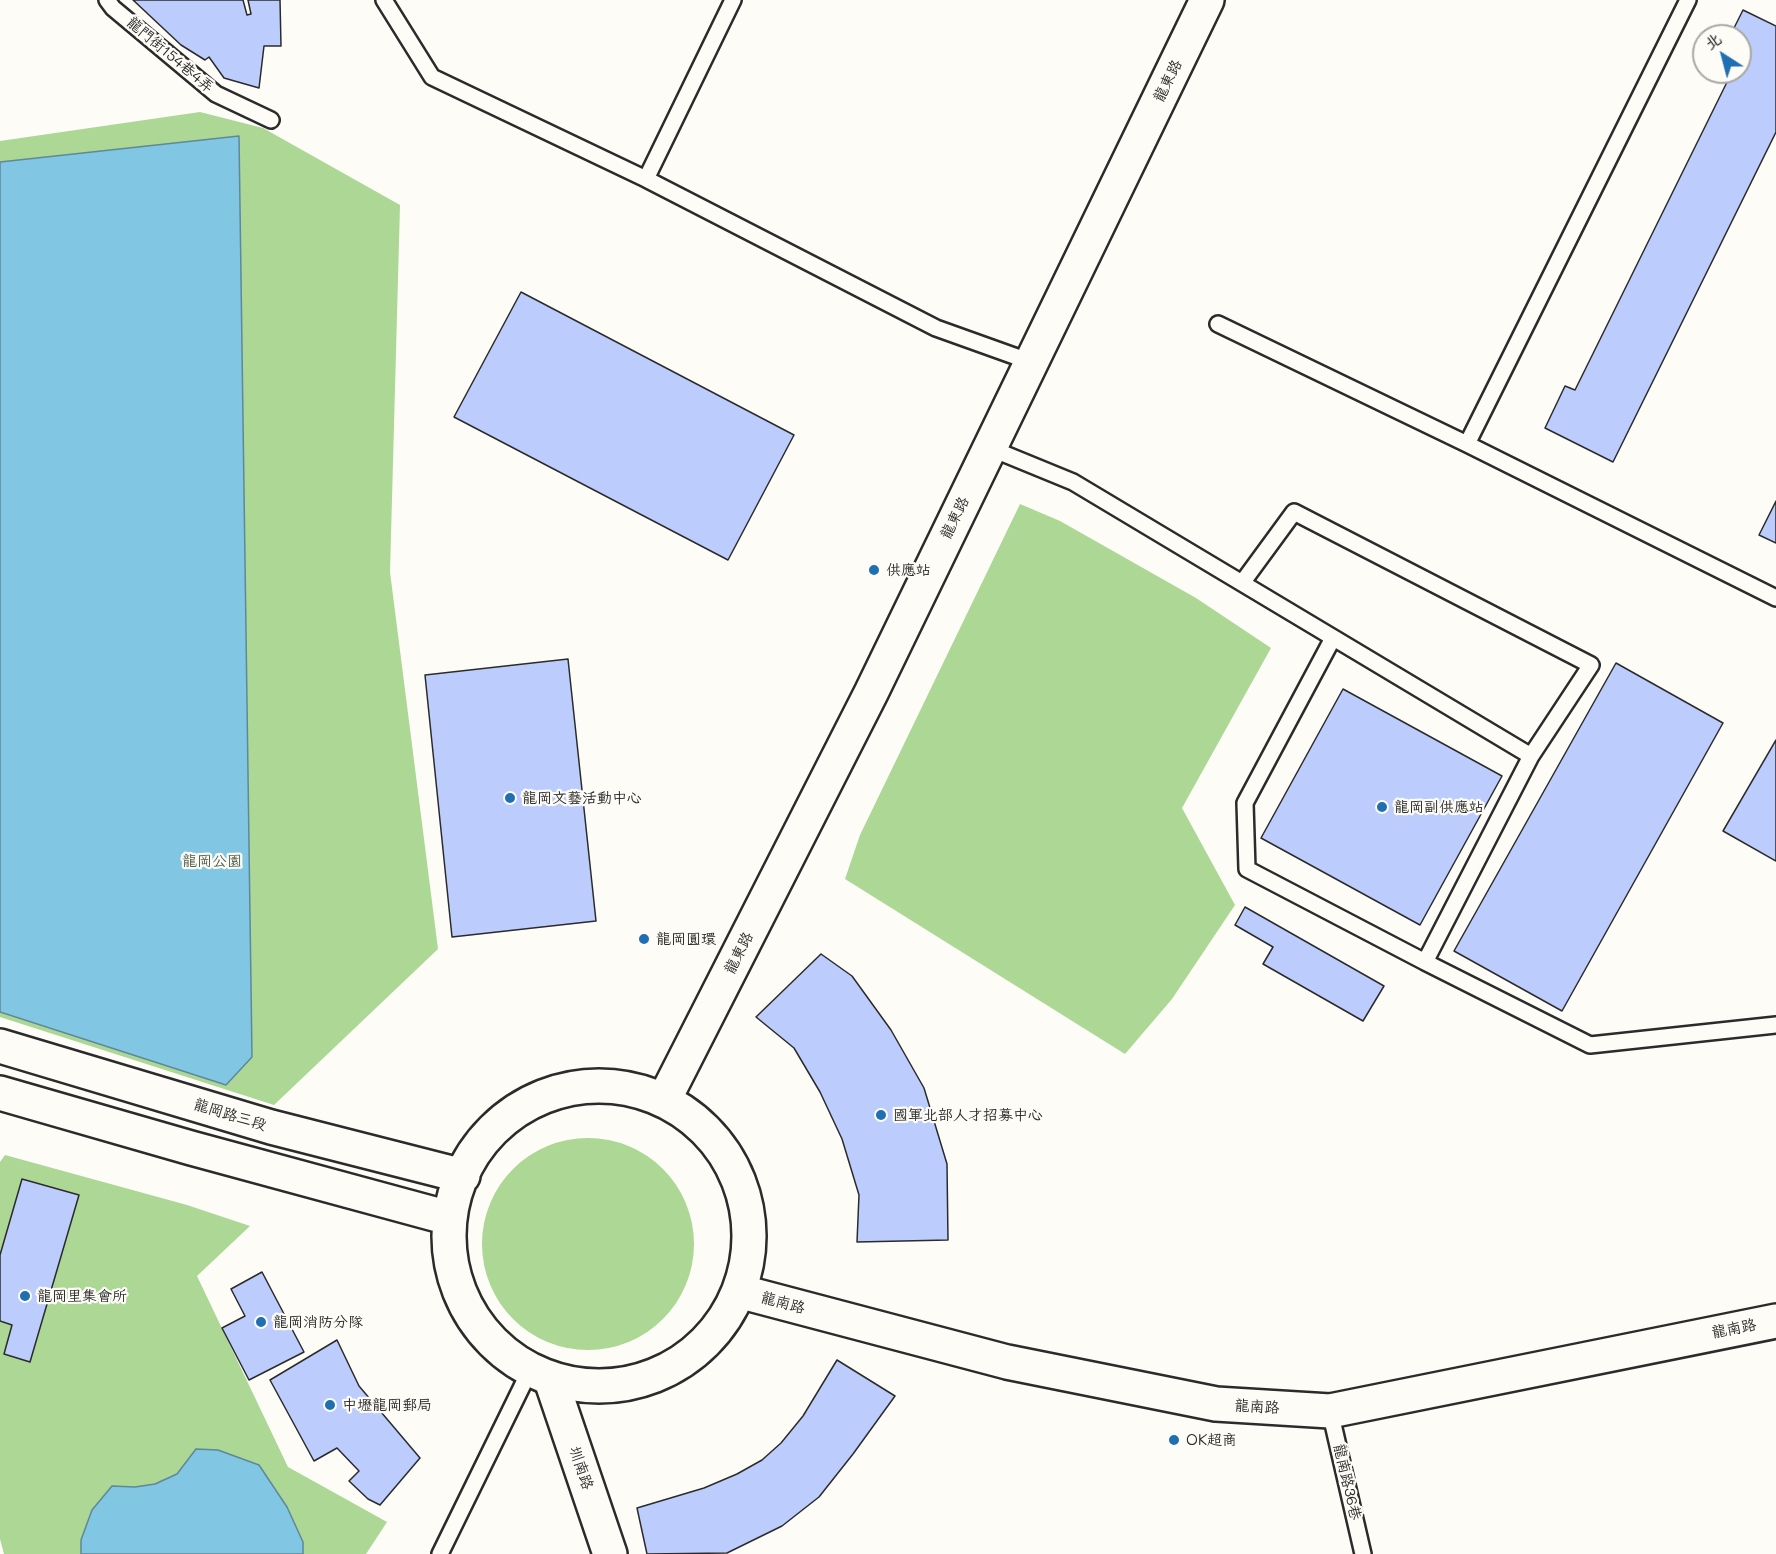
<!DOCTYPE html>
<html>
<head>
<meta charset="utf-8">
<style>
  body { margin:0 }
  #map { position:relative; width:1776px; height:1554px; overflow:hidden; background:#fdfcf7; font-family:Mali,"LXGW WenKai TC",sans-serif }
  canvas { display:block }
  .north { position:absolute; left:1692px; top:24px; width:60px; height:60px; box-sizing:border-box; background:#fdfcf7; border:2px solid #a9a8a5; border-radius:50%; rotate:324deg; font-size:16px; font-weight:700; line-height:24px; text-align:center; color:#2b2b2b }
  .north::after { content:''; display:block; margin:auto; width:21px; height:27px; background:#1f6fb2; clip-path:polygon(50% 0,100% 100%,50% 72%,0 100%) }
</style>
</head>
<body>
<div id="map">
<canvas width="1776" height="1554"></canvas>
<div class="north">北</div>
</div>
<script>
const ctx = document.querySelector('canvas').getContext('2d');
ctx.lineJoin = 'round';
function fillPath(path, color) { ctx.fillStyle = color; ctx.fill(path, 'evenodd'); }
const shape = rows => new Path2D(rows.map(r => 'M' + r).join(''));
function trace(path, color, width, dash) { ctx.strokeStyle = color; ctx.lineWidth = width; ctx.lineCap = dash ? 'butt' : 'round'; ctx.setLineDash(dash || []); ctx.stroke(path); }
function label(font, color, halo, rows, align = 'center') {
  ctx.font = font + ' Mali,"LXGW WenKai TC",sans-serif'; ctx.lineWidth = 4.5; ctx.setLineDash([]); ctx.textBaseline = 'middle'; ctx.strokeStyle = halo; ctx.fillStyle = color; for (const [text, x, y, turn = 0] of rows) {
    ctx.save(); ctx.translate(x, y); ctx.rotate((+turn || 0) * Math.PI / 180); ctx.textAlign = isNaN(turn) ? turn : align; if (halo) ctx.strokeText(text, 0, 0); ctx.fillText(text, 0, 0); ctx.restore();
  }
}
const green = shape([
  [200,112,263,128,400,205,390,572,438,949,274,1105,0,1017,0,141],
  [1020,504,1060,521,1196,598,1271,648,1182,808,1235,905,1172,999,1125,1054,845,879,860,835],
  '482 1244a106 106 0 1 1 212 0a106 106 0 1 1-212 0Z',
  [5,1155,187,1205,250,1226,197,1276,288,1467,387,1522,366,1554,4,1554,0,1539,0,1162]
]);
const water = shape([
  [239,136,252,1057,226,1085,0,1012,0,162,239,136],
  [196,1449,218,1450,259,1465,287,1507,303,1542,303,1554,81,1554,81,1540,92,1510,112,1486,135,1487,155,1484,177,1474,196,1449]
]);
const building = shape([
  [133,0,243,0,247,15,251,14,248,0,280,0,281,46,264,46,259,88,224,78,209,57,205,60,181,45,133,0],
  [1743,10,1776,26,1776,132,1613,462,1545,428,1565,386,1575,390,1732,72,1740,72,1740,36,1730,36,1743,10],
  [521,292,794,435,728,560,454,417,521,292],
  [1776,501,1776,543,1759,535,1776,501],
  [568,659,596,921,452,937,425,675,568,659],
  [1616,663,1723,723,1562,1011,1454,951,1616,663],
  [1343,689,1502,776,1420,925,1261,838,1343,689],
  [1776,740,1776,861,1723,831,1776,740],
  [1245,907,1384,986,1363,1021,1263,964,1273,947,1235,925,1245,907],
  [821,954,852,976,891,1030,924,1088,947,1164,948,1240,857,1242,859,1195,842,1139,820,1092,794,1048,756,1017,821,954],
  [22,1179,79,1195,30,1362,4,1354,12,1325,0,1321,0,1255,22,1179],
  [262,1272,304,1352,249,1380,222,1328,245,1316,231,1289,262,1272],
  [337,1340,359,1386,420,1458,380,1505,368,1499,349,1481,359,1471,337,1448,314,1461,270,1380,337,1340],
  [837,1360,895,1396,853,1454,819,1497,782,1526,727,1553,647,1554,637,1508,704,1488,737,1474,762,1460,781,1443,803,1416,837,1360]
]);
const service = shape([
  [107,0,113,8,216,94,271,120],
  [384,0,432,77,646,179,936,328,1031,362],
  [646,179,733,0],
  [1218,324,1467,444,1776,598],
  [1467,444,1688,0],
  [990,448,1073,482,1531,756,1425,962,1590,1045,1776,1025],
  [1242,583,1294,512,1591,665,1531,756],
  [1333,638,1245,803,1247,869,1425,962],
  [1330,1411,1363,1554],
  [440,1554,531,1368]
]);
const tertiary = shape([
  [665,1098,871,693,1207,0],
  [552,1383,610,1554]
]);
const secondary = shape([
  [0,1046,271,1127,463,1176],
  '449 1236a150 150 0 1 1 300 0a150 150 0 1 1-300 0Z',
  [0,1093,191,1148,449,1218],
  [742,1292,1007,1362,1216,1404,1330,1411,1776,1321]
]);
const markers = [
  [874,570,6,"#1f6fb2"],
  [510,798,6,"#1f6fb2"],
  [1382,807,6,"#1f6fb2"],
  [644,939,6,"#1f6fb2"],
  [881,1115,6,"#1f6fb2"],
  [25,1296,6,"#1f6fb2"],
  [261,1322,6,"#1f6fb2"],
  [330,1405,6,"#1f6fb2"],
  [1174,1440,6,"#1f6fb2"]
];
const streetNames = [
  ["龍門街154巷4弄",170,55,40],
  ["龍東路",1168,81,-64],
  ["龍東路",955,518,-64],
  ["龍東路",739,953,-63],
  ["龍岡路三段",230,1115,17],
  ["龍南路",783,1303,15],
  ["龍南路",1734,1329,-11],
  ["龍南路",1257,1407,3],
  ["圳南路",581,1468,71],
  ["龍南路36巷",1347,1482,77]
];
const poiNames = [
  ["供應站",886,570],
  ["龍岡文藝活動中心",522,798],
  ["龍岡副供應站",1394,807],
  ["龍岡圓環",656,939],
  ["國軍北部人才招募中心",893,1115],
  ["龍岡里集會所",37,1296],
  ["龍岡消防分隊",273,1322],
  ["中壢龍岡郵局",342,1405],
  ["OK超商",1186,1440]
];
const parkNames = [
  ["龍岡公園",212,861]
];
fillPath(green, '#acd795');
fillPath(water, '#81c6e2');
trace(water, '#5f8899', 1.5);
fillPath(building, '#bccdfd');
trace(building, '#2b2b2b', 1.5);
trace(service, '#2b2b2b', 20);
trace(tertiary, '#2b2b2b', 38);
trace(secondary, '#2b2b2b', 38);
trace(service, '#fdfcf7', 15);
trace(tertiary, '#fdfcf7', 33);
trace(secondary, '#fdfcf7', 33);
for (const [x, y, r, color] of markers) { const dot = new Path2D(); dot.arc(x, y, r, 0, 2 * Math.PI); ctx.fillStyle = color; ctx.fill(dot); trace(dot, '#fdfcf7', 2); }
label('15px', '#2b2b2b', '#fdfcf7', streetNames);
label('15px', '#2b2b2b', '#fdfcf7', poiNames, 'left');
label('15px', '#525f4b', '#fdfcf7', parkNames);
</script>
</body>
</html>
